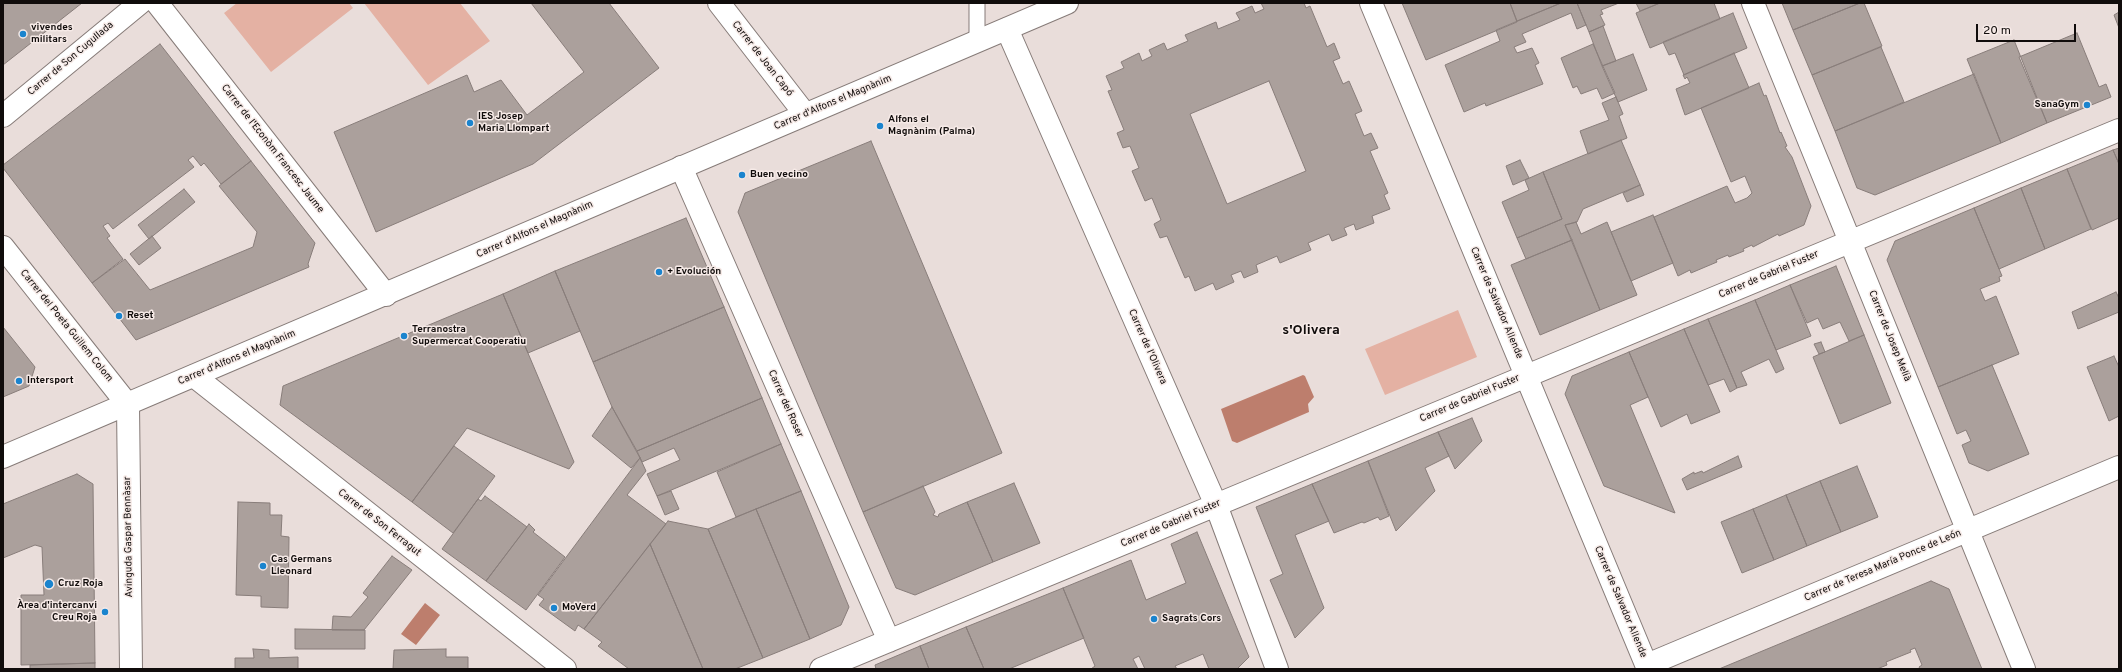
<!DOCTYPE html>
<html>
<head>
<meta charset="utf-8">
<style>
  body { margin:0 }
  #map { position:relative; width:2122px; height:672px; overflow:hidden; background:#e9ddda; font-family:Overpass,sans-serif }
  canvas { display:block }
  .frame { position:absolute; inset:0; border:4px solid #100c0b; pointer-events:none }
  .scale { position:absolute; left:1976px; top:24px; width:100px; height:18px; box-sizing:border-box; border:2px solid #100c0b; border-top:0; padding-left:5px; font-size:12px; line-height:14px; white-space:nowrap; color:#100c0b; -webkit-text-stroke:3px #f6eae7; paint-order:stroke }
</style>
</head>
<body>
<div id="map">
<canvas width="2122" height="672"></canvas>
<div class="frame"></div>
<div class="scale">20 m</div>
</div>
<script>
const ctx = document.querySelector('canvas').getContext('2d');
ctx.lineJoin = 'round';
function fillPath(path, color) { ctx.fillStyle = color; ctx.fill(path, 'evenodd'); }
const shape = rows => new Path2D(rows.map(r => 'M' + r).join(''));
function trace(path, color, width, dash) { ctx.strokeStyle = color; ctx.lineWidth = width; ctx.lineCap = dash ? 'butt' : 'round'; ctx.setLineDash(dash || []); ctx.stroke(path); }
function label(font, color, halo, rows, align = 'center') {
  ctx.font = font + ' Overpass,sans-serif'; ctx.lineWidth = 3; ctx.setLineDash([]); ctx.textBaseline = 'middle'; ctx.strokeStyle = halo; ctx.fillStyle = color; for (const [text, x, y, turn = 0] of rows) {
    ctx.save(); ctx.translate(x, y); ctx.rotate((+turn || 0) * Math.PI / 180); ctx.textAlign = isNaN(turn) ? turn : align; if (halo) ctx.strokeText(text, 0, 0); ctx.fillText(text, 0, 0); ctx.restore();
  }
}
const green = shape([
  [237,3,349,3,353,8,271,72,224,13],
  [364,3,460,3,490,41,428,85],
  [1458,310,1477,357,1385,395,1365,349]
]);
const water = shape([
  [1303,375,1305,376,1314,397,1308,404,1309,412,1237,443,1232,441,1221,409],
  [425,603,440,615,416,645,401,634]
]);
const building = shape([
  [3,3,82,3,3,65,3,3],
  [531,3,609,3,659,68,533,164,376,232,334,132,467,75,474,92,501,80,527,115,584,72,531,3],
  [1261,3,1304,3,1306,8,1310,6,1327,47,1334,43,1340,58,1333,61,1343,84,1349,81,1362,111,1355,114,1364,136,1371,133,1378,148,1370,151,1388,193,1384,195,1390,209,1372,216,1374,223,1356,230,1354,224,1344,228,1347,235,1332,241,1329,234,1308,243,1311,250,1280,263,1277,256,1256,265,1258,272,1244,278,1241,271,1231,275,1234,282,1216,290,1213,283,1195,291,1189,276,1185,278,1167,236,1160,238,1154,224,1161,220,1152,198,1145,201,1132,171,1139,168,1130,146,1123,148,1117,133,1124,130,1108,91,1112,90,1106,76,1124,68,1121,62,1139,53,1142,61,1152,56,1149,50,1164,43,1167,50,1188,41,1185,35,1216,22,1218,29,1240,20,1236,13,1252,6,1255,13,1264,9,1261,3],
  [1269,81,1306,171,1227,204,1190,114,1269,81],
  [1402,3,1510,3,1517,22,1426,60,1402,3],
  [1510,3,1561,3,1517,21,1510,3],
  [1561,3,1577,3,1586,25,1577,29,1571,13,1522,34,1526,42,1514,47,1517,53,1532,48,1539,63,1535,65,1543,84,1486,106,1485,103,1464,112,1445,65,1500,41,1496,30,1561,3],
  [1577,3,1619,3,1601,10,1603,14,1600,15,1605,25,1589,32,1577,3],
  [1636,3,1660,3,1640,11,1636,3],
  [1660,3,1714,3,1720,19,1650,48,1636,13,1660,3],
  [1782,3,1860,3,1793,30,1782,3],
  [1860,3,1864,3,1882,46,1812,75,1793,30,1860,3],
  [2119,12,2119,28,2114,15,2119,12],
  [1733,13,1747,48,1684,75,1675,53,1669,55,1663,42,1733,13],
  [1603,26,1616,61,1602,66,1589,32,1603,26],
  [2077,33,2099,87,2106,84,2111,97,2047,123,2019,57,2077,33],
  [2014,40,2047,123,2001,143,1967,59,2014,40],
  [160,44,251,161,221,184,204,163,201,166,193,156,188,160,194,167,113,229,108,223,103,226,110,236,107,238,123,259,92,283,3,168,3,165,160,44],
  [1593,44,1615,93,1602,99,1597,88,1581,94,1577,86,1573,88,1561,58,1593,44],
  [1881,47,1904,102,1835,131,1812,75,1881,47],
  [1734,53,1749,88,1685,115,1676,89,1690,83,1687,77,1685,79,1683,75,1734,53],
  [1633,54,1647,90,1618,102,1602,66,1633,54],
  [1974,74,2001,143,1875,195,1857,188,1835,131,1974,74],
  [1759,83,1764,96,1766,95,1780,133,1781,132,1787,146,1785,147,1792,157,1811,206,1804,225,1779,236,1778,234,1753,247,1752,245,1743,249,1744,251,1729,257,1728,255,1716,260,1717,262,1691,273,1690,270,1678,276,1654,217,1727,186,1735,203,1747,198,1752,193,1745,176,1731,182,1701,108,1759,83],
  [1616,97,1623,114,1619,116,1627,138,1588,154,1580,131,1609,120,1602,103,1616,97],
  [1621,140,1640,185,1583,209,1577,222,1565,225,1572,240,1526,259,1517,238,1562,219,1543,172,1621,140],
  [871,141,1002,453,863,512,738,212,745,193,871,141],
  [2119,148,2119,164,2113,150,2119,148],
  [2113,150,2119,164,2119,218,2092,230,2067,169,2113,150],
  [1520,160,1529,178,1513,185,1506,166,1520,160],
  [251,161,315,243,308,264,309,267,136,340,92,283,125,259,150,290,253,247,257,232,219,186,251,161],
  [2067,169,2091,229,2045,249,2021,188,2067,169],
  [1543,172,1562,219,1517,238,1502,202,1529,190,1525,180,1543,172],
  [1640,185,1644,195,1627,202,1623,193,1640,185],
  [2021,188,2045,249,1999,269,1974,208,2021,188],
  [184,189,195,202,149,239,138,225,184,189],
  [1974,208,2002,276,1999,277,2000,281,1980,289,1985,301,1996,296,2019,354,1938,387,1887,260,1895,241,1974,208],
  [1653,215,1673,263,1631,281,1611,232,1653,215],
  [686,218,724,307,593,362,555,271,686,218],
  [1576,222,1581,234,1607,222,1637,295,1600,310,1565,225,1576,222],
  [152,236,161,248,139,265,130,254,152,236],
  [1572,240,1600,310,1540,335,1511,265,1572,240],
  [1836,266,1864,335,1849,341,1840,322,1823,329,1818,318,1807,323,1790,285,1836,266],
  [555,271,580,331,528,353,503,294,555,271],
  [1790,285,1811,336,1776,350,1755,300,1790,285],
  [2116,292,2119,298,2119,312,2078,329,2072,312,2116,292],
  [503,294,574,462,569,469,467,428,412,502,280,405,283,386,503,294],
  [1755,300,1784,369,1776,373,1769,359,1741,372,1747,385,1737,388,1708,319,1755,300],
  [724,307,762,398,637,451,612,407,593,362,724,307],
  [1708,319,1737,388,1730,392,1724,379,1708,385,1684,329,1708,319],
  [3,327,35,367,29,386,3,397,3,327],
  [1684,329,1720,412,1691,424,1687,414,1661,427,1629,352,1684,329],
  [1864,335,1891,403,1840,424,1813,357,1864,335],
  [1821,342,1825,352,1819,354,1814,344,1821,342],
  [1629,352,1648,397,1630,405,1675,513,1604,486,1565,394,1572,376,1629,352],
  [2114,356,2119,367,2119,416,2109,421,2087,367,2114,356],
  [1992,365,2029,454,1988,471,1969,463,1962,445,1971,441,1966,430,1957,434,1938,387,1992,365],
  [762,398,781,444,657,496,647,474,680,460,674,448,642,462,637,451,762,398],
  [612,407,640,458,631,468,592,436,612,407],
  [1472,418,1482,441,1455,469,1438,432,1472,418],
  [1438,432,1449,456,1425,468,1435,491,1396,531,1368,461,1438,432],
  [781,444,801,491,736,517,717,472,781,444],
  [454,446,495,476,453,533,412,502,454,446],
  [1738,456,1742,467,1687,490,1682,479,1694,472,1694,474,1702,471,1703,473,1738,456],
  [640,458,646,471,627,495,666,524,584,629,578,625,575,631,539,605,544,599,538,595,640,458],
  [1368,461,1389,516,1380,520,1378,517,1364,523,1362,522,1334,533,1312,484,1368,461],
  [1857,466,1878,517,1841,532,1820,481,1857,466],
  [77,474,93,484,95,663,21,665,21,595,44,595,42,547,35,545,3,558,3,504,77,474],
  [1820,481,1841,532,1807,546,1786,495,1820,481],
  [1014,483,1040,543,993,562,967,502,1014,483],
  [1312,484,1329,521,1295,535,1324,608,1295,638,1270,580,1283,574,1256,507,1312,484],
  [923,486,935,512,933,515,938,517,939,514,967,502,993,562,915,595,896,588,863,512,923,486],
  [671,491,679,509,665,515,657,496,671,491],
  [801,491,849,607,841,625,810,639,756,509,801,491],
  [1786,495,1807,546,1774,560,1753,509,1786,495],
  [485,496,527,527,486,581,442,549,478,499,481,501,485,496],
  [238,502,270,503,270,515,282,515,281,536,289,537,288,608,261,607,261,596,236,595,238,502],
  [756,509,810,639,763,658,708,529,756,509],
  [1753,509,1774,560,1742,573,1721,522,1753,509],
  [668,521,708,529,763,658,735,669,703,669,650,544,668,521],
  [529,524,535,530,533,532,565,557,526,610,486,581,529,524],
  [1197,532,1249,657,1237,669,1209,669,1203,654,1175,666,1177,669,1145,669,1139,656,1133,659,1138,669,1091,669,1095,666,1063,588,1131,560,1146,600,1186,583,1171,544,1197,532],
  [650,544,703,669,629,669,598,646,602,642,584,629,650,544],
  [392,556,412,570,364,630,332,630,333,616,351,617,368,597,363,593,392,556],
  [1931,581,1949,589,1982,669,1920,669,1919,667,1922,665,1915,648,1910,650,1911,652,1886,662,1887,665,1877,669,1719,669,1931,581],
  [1063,588,1084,638,1009,669,984,669,966,627,1063,588],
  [966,627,984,669,929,669,920,646,966,627],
  [295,629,365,630,365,649,295,649,295,629],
  [920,646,929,669,876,669,875,665,920,646],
  [253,649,269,650,269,658,298,657,298,669,235,669,235,658,254,658,253,649],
  [446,649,446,657,468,657,468,669,393,669,394,650,446,649],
  [95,663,95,669,30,669,30,665,95,663]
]);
const service = shape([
  [977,3,977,41]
]);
const minor = shape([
  [157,3,386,295],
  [719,3,805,114],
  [1371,3,1648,669],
  [1753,3,2024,669],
  [1007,29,1216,505,1277,669],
  [3,116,140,3],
  [681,167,889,641],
  [194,376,565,669],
  [1647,665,2119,467],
  [821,669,2119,130]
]);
const tertiary = shape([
  [3,247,128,405,131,669]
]);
const secondary = shape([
  [3,457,1067,3]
]);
const markers = [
  [23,34,4,"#1a84ce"],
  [2087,105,4,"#1a84ce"],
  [470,123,4,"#1a84ce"],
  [880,126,4,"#1a84ce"],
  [742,175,4,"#1a84ce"],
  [659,272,4,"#1a84ce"],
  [119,316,4,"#1a84ce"],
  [404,336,4,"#1a84ce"],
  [19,381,4,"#1a84ce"],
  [263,566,4,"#1a84ce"],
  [49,584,5,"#1a84ce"],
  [554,608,4,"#1a84ce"],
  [105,612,4,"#1a84ce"],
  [1154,619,4,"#1a84ce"]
];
const poiNames = [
  ["vivendes",31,28],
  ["militars",31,40],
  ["SanaGym",2079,105,"right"],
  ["IES Josep",478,117],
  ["Maria Llompart",478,129],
  ["Alfons el",888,120],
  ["Magnànim (Palma)",888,132],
  ["Buen vecino",750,175],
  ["+ Evolución",667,272],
  ["Reset",127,316],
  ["Terranostra",412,330],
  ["Supermercat Cooperatiu",412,342],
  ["Intersport",27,381],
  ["Cas Germans",271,560],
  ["Lleonard",271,572],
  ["Cruz Roja",58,584],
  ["Àrea d'intercanvi",97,606,"right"],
  ["Creu Roja",97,618,"right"],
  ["MoVerd",562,608],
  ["Sagrats Cors",1162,619]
];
const streetNames = [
  ["Carrer de Son Cugullada",71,59,-40],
  ["Carrer de Joan Capó",762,59,52],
  ["Carrer d'Alfons el Magnànim",833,103,-23],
  ["Carrer de l'Econòm Francesc Jaume",272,149,52],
  ["Carrer d'Alfons el Magnànim",535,230,-24],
  ["Carrer de Gabriel Fuster",1769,275,-23],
  ["Carrer de Salvador Allende",1496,303,67],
  ["Carrer del Poeta Guillem Colom",66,326,51],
  ["Carrer de Josep Melià",1889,336,68],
  ["Carrer de l'Olivera",1147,347,66],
  ["Carrer d'Alfons el Magnànim",237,358,-23],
  ["Carrer de Gabriel Fuster",1470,399,-23],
  ["Carrer del Roser",785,404,66],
  ["Carrer de Son Ferragut",379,523,38],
  ["Carrer de Gabriel Fuster",1171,524,-23],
  ["Avinguda Gaspar Bennàsar",129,537,-91],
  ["Carrer de Teresa María Ponce de León",1883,566,-23],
  ["Carrer de Salvador Allende",1620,602,67]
];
const districtNames = [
  ["s'Olivera",1311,331]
];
fillPath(green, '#e4b1a3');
fillPath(water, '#bd7e6d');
fillPath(building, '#aba09c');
trace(building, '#887d7a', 1);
trace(service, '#867b78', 17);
trace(minor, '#867b78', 24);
trace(tertiary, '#867b78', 24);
trace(secondary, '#867b78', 24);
trace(service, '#fff', 15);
trace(minor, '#fff', 22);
trace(tertiary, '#fff', 22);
trace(secondary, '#fff', 22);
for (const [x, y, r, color] of markers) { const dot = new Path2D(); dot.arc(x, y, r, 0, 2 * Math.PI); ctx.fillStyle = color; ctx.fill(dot); trace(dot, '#f6eae7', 1.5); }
label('bold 10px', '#100c0b', '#f6eae7', poiNames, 'left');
label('10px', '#100c0b', '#f6eae7', streetNames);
label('bold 14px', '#100c0b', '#f6eae7', districtNames);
</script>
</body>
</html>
